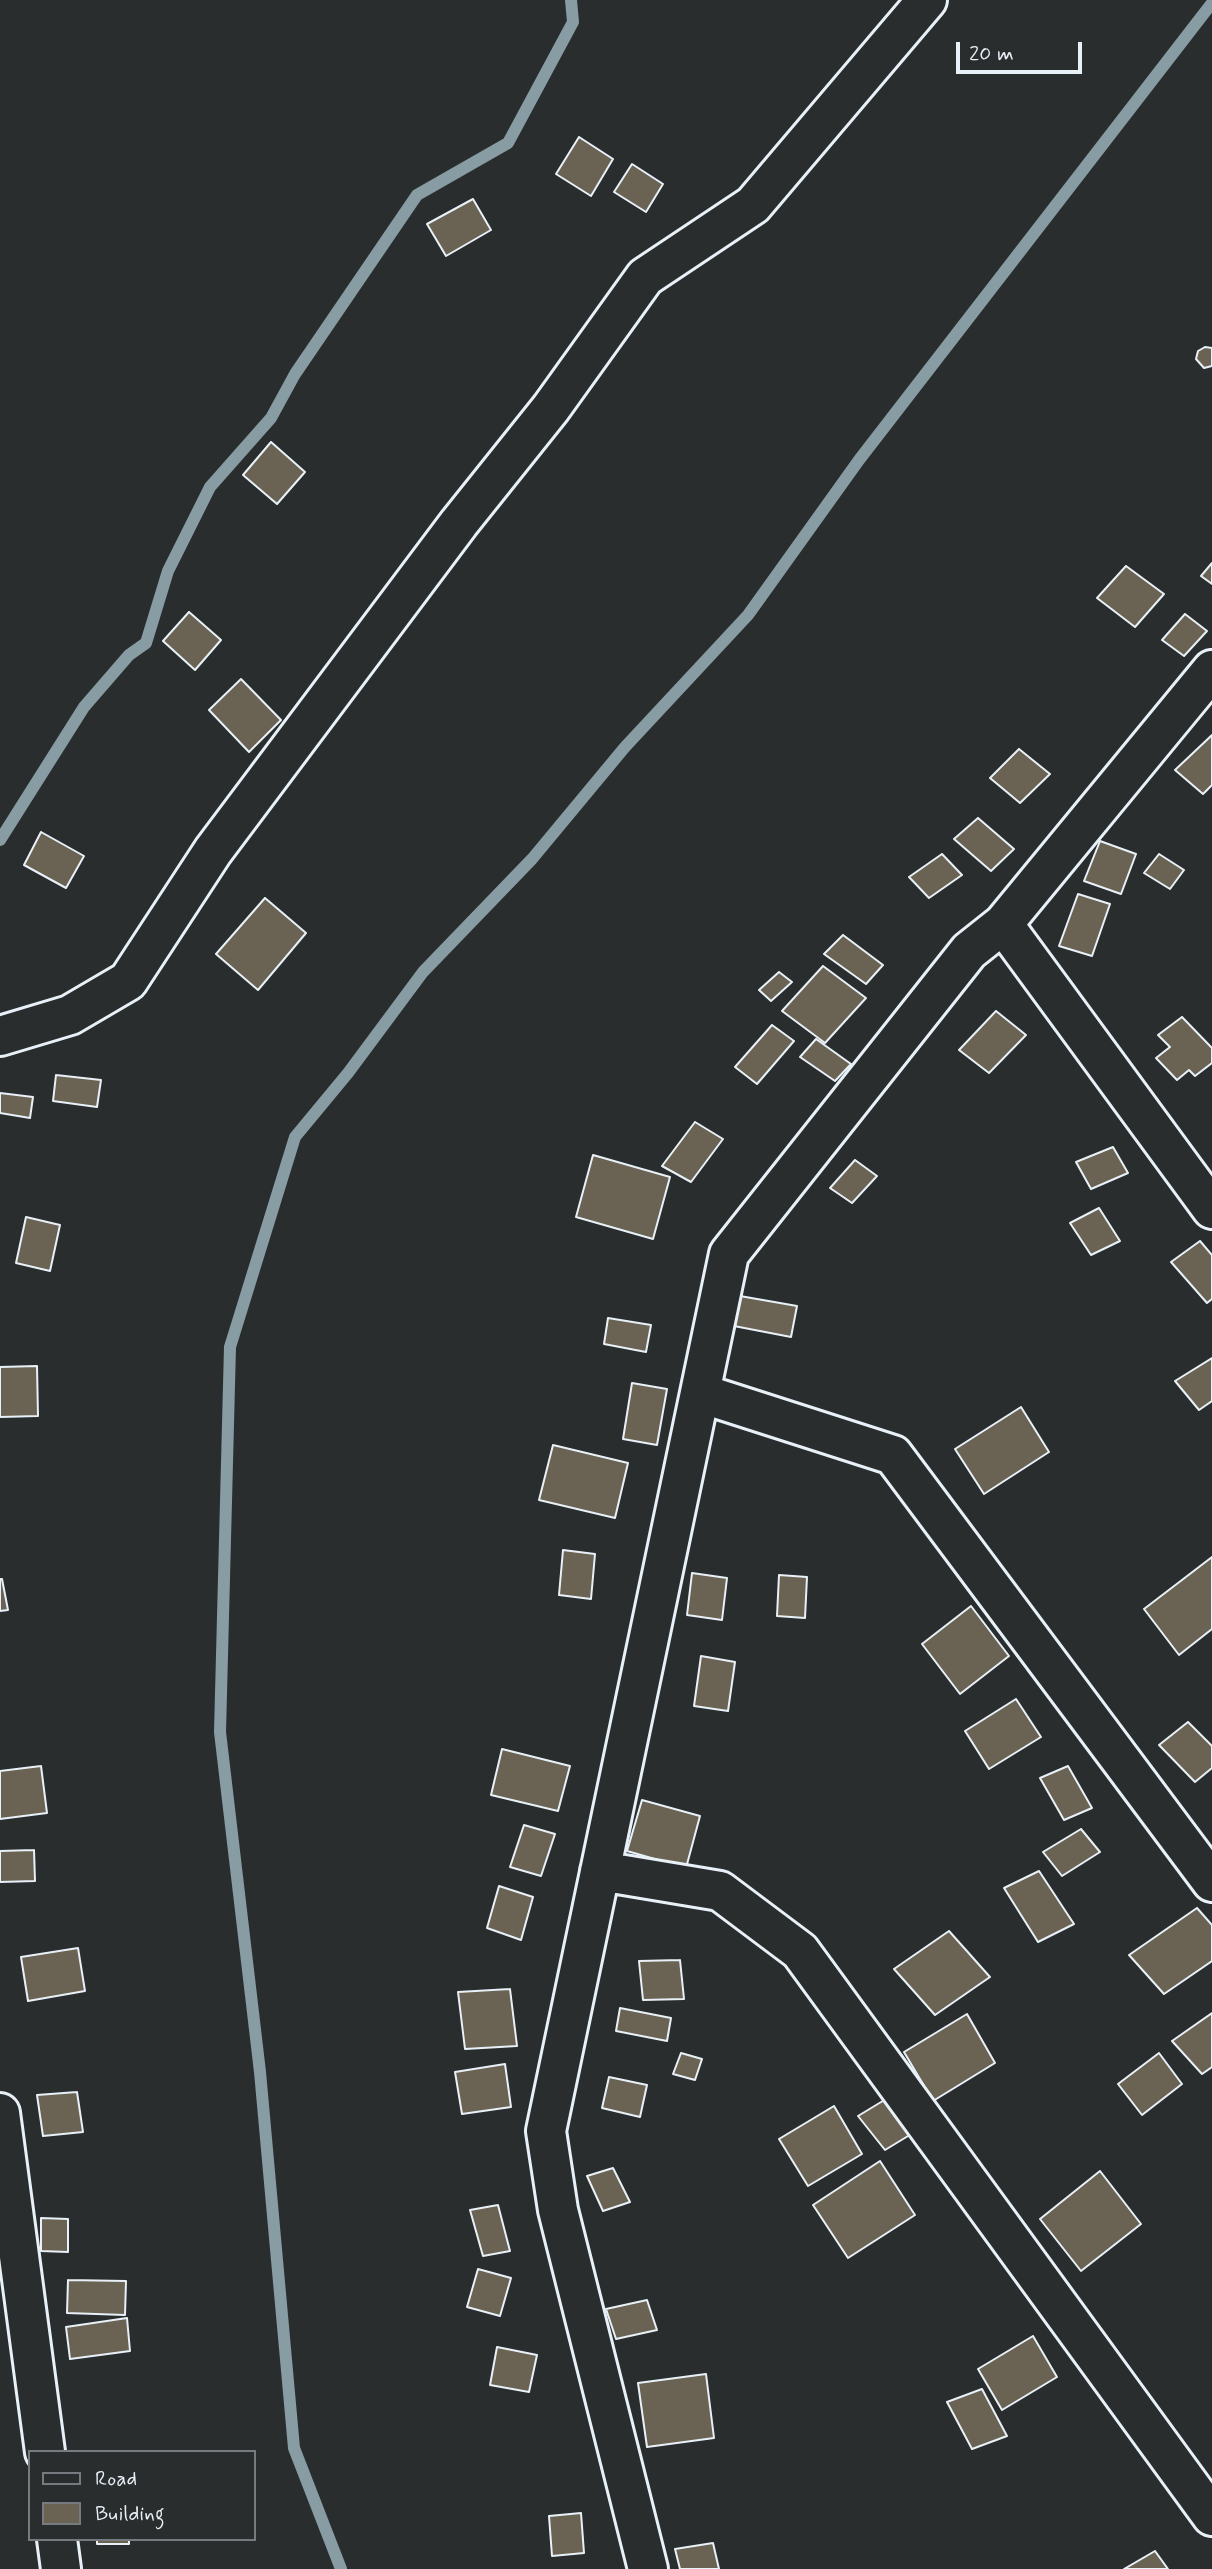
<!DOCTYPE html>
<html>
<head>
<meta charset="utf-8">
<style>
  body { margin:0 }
  #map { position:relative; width:1212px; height:2569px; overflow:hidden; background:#2a2d2e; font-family:Mynerve,sans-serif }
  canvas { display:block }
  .legend { position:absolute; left:28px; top:2450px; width:228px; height:91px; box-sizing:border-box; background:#2a2d2e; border:2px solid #767b7f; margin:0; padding:9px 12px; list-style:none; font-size:21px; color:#e8f1f8 }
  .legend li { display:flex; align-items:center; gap:14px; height:35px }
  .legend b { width:35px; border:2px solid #767b7f }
  .scale { position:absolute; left:956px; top:42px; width:126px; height:32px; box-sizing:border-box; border:4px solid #e8f1f8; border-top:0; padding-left:9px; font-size:21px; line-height:24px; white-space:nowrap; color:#e8f1f8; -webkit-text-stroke:5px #2a2d2e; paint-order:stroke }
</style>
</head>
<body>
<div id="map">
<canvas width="1212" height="2569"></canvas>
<ul class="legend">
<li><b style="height:9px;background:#2a2d2e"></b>Road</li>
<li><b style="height:19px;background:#6a6252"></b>Building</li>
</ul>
<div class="scale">20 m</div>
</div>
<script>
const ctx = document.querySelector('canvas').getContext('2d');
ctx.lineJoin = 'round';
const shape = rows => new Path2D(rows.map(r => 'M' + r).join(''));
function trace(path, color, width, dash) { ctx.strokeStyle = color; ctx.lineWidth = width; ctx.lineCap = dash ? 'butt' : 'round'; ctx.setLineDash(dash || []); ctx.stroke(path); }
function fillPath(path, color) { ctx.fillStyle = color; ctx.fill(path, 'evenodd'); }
const stream = shape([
  [0,840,84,707,129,655,146,643,168,571,210,487,271,418,295,374,417,195,508,143,573,22,571,0],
  [341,2569,294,2448,260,2072,220,1732,230,1347,295,1137,348,1073,423,972,532,859,625,747,748,615,859,460,1212,3]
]);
const building = shape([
  [579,137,613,159,591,196,556,174,579,137],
  [632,164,663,184,646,212,614,192,632,164],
  [473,199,491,230,446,256,427,224,473,199],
  [1205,347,1212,348,1212,366,1204,368,1196,359,1198,351,1205,347],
  [271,442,305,472,277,504,243,475,271,442],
  [1212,563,1212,584,1201,576,1212,563],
  [1126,566,1164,594,1135,627,1097,598,1126,566],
  [189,612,221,640,195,670,163,641,189,612],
  [1185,614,1207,631,1184,656,1162,640,1185,614],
  [241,679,281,720,249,752,209,710,241,679],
  [1212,735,1212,785,1203,794,1175,770,1212,735],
  [1019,749,1050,774,1020,803,990,778,1019,749],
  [978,818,1014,849,991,871,954,839,978,818],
  [41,832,84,856,66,888,24,865,41,832],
  [1100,841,1136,854,1121,894,1084,881,1100,841],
  [942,854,962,875,929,898,909,877,942,854],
  [1159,854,1184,870,1170,889,1144,873,1159,854],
  [1078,894,1110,904,1092,956,1059,946,1078,894],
  [265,898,306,933,258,990,216,954,265,898],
  [843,935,883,965,866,984,824,954,843,935],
  [823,966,866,998,825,1043,782,1011,823,966],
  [779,972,792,982,771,1001,759,990,779,972],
  [996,1011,1026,1035,989,1073,959,1050,996,1011],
  [1182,1017,1212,1048,1212,1063,1195,1076,1189,1070,1177,1080,1156,1058,1170,1047,1158,1035,1182,1017],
  [772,1025,794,1041,757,1084,735,1067,772,1025],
  [816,1039,851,1064,835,1081,800,1057,816,1039],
  [56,1075,101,1080,97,1107,53,1101,56,1075],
  [0,1093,33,1097,30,1118,0,1113,0,1093],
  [695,1122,723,1139,691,1182,662,1166,695,1122],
  [1113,1147,1128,1173,1091,1189,1076,1162,1113,1147],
  [593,1155,670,1177,653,1239,576,1217,593,1155],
  [855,1160,877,1176,852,1203,830,1188,855,1160],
  [1099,1208,1120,1241,1091,1255,1070,1223,1099,1208],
  [26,1217,60,1225,50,1271,16,1263,26,1217],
  [1200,1241,1212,1255,1212,1299,1207,1303,1171,1262,1200,1241],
  [740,1296,797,1306,791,1337,734,1326,740,1296],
  [608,1318,651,1325,646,1352,604,1344,608,1318],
  [1212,1358,1212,1401,1199,1410,1175,1381,1212,1358],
  [37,1366,38,1416,0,1417,0,1367,37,1366],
  [632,1383,667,1389,657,1445,623,1439,632,1383],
  [1021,1407,1049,1452,984,1494,955,1449,1021,1407],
  [553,1445,628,1463,615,1518,539,1500,553,1445],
  [563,1550,595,1554,591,1599,559,1595,563,1550],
  [1212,1557,1212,1629,1179,1655,1144,1609,1212,1557],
  [692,1573,727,1578,722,1620,687,1615,692,1573],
  [779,1575,807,1577,805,1618,777,1616,779,1575],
  [0,1579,2,1579,8,1610,0,1611,0,1579],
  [971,1606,1009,1656,960,1694,922,1644,971,1606],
  [701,1656,735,1662,728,1711,694,1706,701,1656],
  [1016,1699,1041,1737,989,1769,965,1731,1016,1699],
  [1188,1722,1212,1746,1212,1768,1195,1782,1159,1745,1188,1722],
  [502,1749,570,1766,558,1811,491,1795,502,1749],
  [41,1766,47,1813,0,1819,0,1771,41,1766],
  [1068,1766,1092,1808,1064,1820,1040,1778,1068,1766],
  [642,1800,700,1816,686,1868,627,1851,642,1800],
  [524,1825,555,1834,541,1876,510,1867,524,1825],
  [1081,1829,1100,1852,1062,1876,1043,1852,1081,1829],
  [34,1850,35,1881,0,1882,0,1851,34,1850],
  [1039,1871,1074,1924,1038,1942,1004,1888,1039,1871],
  [499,1886,533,1897,521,1940,487,1928,499,1886],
  [1197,1908,1212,1925,1212,1961,1164,1994,1129,1955,1197,1908],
  [949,1931,990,1977,935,2015,894,1969,949,1931],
  [78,1948,85,1991,28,2001,21,1957,78,1948],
  [680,1960,684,1999,643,2000,639,1961,680,1960],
  [510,1989,517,2046,465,2049,458,1992,510,1989],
  [620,2008,671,2018,667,2041,616,2031,620,2008],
  [1212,2013,1212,2067,1202,2074,1172,2041,1212,2013],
  [967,2014,995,2063,933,2101,904,2052,967,2014],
  [681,2053,702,2059,695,2080,673,2074,681,2053],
  [1159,2053,1182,2084,1142,2115,1118,2084,1159,2053],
  [505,2064,511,2107,462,2114,455,2072,505,2064],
  [609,2077,647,2085,640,2117,602,2108,609,2077],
  [77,2092,83,2132,43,2136,37,2095,77,2092],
  [886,2099,913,2133,885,2150,858,2116,886,2099],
  [834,2106,862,2154,808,2186,779,2139,834,2106],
  [880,2161,915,2215,848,2258,813,2205,880,2161],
  [613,2168,630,2202,603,2211,587,2176,613,2168],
  [1100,2171,1141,2224,1081,2271,1040,2219,1100,2171],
  [498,2205,510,2251,483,2256,470,2210,498,2205],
  [41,2218,68,2219,68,2252,41,2251,41,2218],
  [478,2269,511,2278,500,2316,467,2307,478,2269],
  [68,2280,126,2281,125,2315,67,2313,68,2280],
  [647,2300,657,2330,616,2339,606,2309,647,2300],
  [127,2318,130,2351,70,2359,66,2327,127,2318],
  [1033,2336,1057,2377,1002,2410,978,2369,1033,2336],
  [497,2347,537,2355,529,2392,490,2385,497,2347],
  [706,2374,714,2438,647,2447,638,2383,706,2374],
  [982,2389,1007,2436,972,2449,947,2402,982,2389],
  [581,2513,584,2553,552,2556,549,2516,581,2513],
  [97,2539,129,2539,129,2544,97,2544,97,2539],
  [713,2543,719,2569,680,2569,675,2549,713,2543],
  [1155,2551,1168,2569,1124,2569,1155,2551]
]);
const minor = shape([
  [1003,924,1212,1209],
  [0,1036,70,1015,128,981,213,851,459,523,551,408,645,277,753,205,927,0],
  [700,1393,893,1455,1212,1882],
  [600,1871,720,1891,800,1951,1212,2516],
  [0,2113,45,2452],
  [57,2539,61,2569],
  [648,2569,558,2210,546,2131,729,1254,969,951,1003,924,1212,670]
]);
trace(stream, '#889ca4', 12);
fillPath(building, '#6a6252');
trace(building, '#e8f1f8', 2);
trace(minor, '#e8f1f8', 44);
trace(minor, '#2a2d2e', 38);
</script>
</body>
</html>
